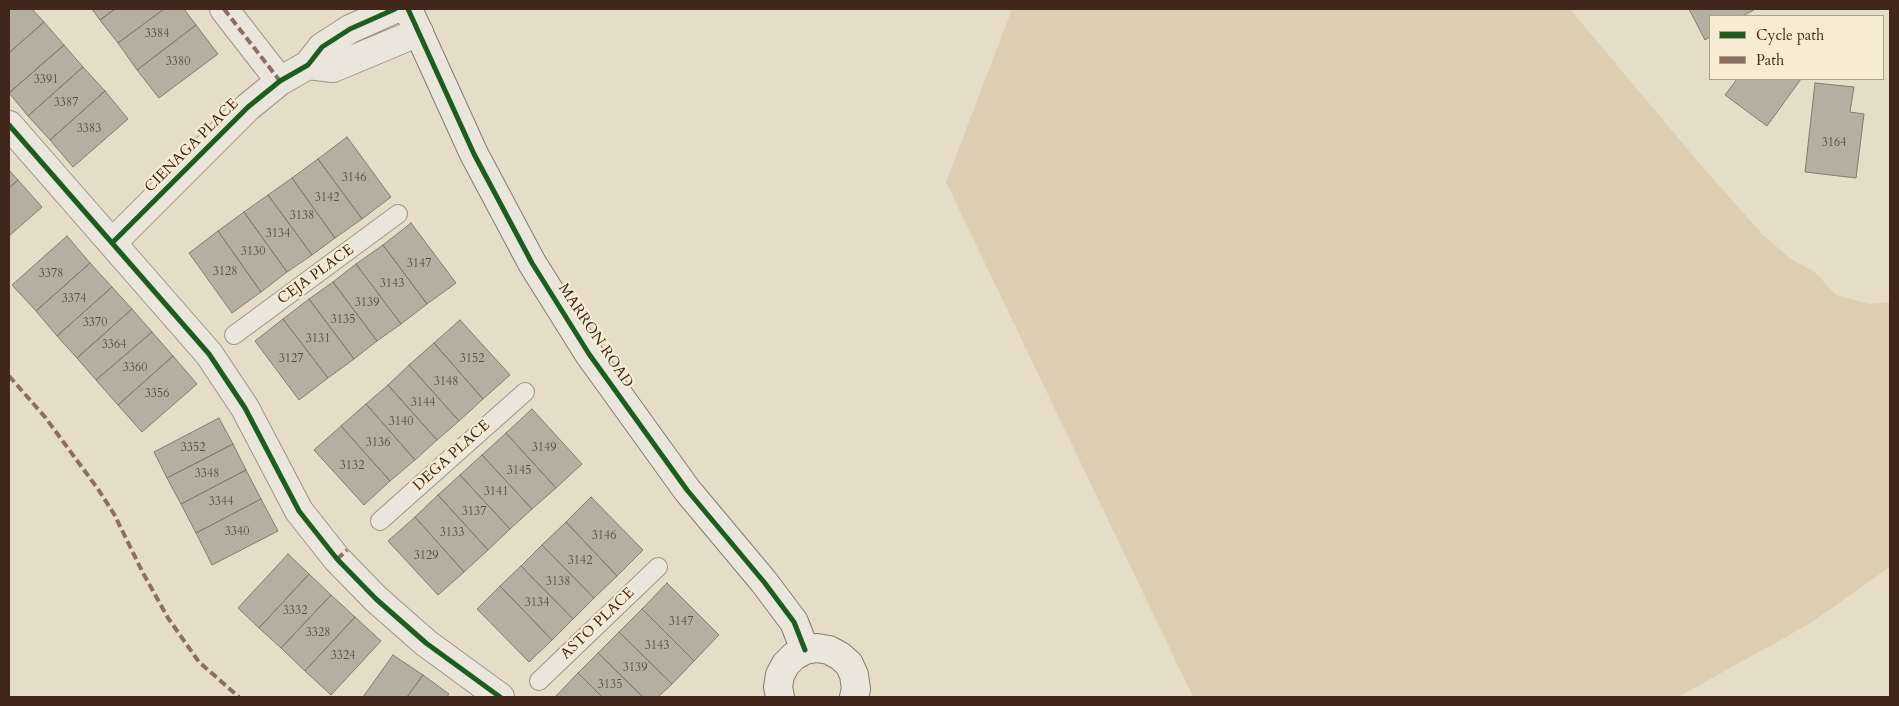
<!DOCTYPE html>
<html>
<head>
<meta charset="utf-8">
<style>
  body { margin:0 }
  #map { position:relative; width:1899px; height:706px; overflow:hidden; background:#e6ddc9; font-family:Cardo,serif }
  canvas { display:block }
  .frame { position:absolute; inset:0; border:10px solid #40261b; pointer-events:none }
  .legend { position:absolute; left:1709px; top:15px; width:175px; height:65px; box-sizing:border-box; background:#f7ecd3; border:1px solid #ae9d89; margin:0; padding:6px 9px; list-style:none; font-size:15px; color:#40261b }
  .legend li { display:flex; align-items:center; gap:10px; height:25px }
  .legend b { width:25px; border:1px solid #ae9d89 }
</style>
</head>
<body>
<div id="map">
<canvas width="1899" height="706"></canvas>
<div class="frame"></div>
<ul class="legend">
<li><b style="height:6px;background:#1b5e20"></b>Cycle path</li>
<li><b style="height:6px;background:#8d6e63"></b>Path</li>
</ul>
</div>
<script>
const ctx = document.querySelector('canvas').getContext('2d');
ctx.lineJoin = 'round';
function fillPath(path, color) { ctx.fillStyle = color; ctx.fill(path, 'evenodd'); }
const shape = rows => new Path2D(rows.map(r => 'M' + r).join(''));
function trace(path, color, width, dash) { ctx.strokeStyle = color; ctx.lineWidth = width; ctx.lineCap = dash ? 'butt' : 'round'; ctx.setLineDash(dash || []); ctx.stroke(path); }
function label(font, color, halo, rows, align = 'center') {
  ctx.font = font + ' Cardo,serif'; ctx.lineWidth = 4.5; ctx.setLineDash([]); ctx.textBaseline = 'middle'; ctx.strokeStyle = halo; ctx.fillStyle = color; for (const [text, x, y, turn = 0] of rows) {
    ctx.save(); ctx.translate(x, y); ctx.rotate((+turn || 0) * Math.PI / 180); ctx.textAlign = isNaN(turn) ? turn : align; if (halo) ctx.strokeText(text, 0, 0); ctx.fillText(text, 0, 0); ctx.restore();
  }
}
const green = shape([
  [1012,9,1570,9,1700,164,1762,234,1792,260,1815,272,1836,295,1870,304,1890,302,1890,567,1809,624,1678,697,1193,697,946,182]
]);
const building = shape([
  [10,9,32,9,44,22,9,53,9,10,10,9],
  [92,9,115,9,100,20,92,9],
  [115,9,164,9,118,43,100,20,115,9],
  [164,9,184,9,196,25,137,70,118,43,164,9],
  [1689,9,1754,9,1754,10,1742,16,1710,16,1710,37,1705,40,1689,9],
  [44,22,64,45,9,93,9,53,44,22],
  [196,25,218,54,159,98,137,70,196,25],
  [64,45,83,67,28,116,9,93,64,45],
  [83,67,105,91,50,140,28,116,83,67],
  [1737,79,1801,79,1767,126,1725,95,1737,79],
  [1815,83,1854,87,1850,112,1864,114,1856,178,1805,172,1815,83],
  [105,91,128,119,73,167,50,140,105,91],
  [347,137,391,197,362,219,318,159,347,137],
  [318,159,362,219,335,238,292,178,318,159],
  [9,170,18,180,9,188,9,170],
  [292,178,335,238,312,255,268,195,292,178],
  [18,180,42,207,9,236,9,188,18,180],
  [268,195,312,255,287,272,244,212,268,195],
  [244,212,287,272,261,292,218,231,244,212],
  [411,223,456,283,427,304,383,245,411,223],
  [218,231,261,292,232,313,189,253,218,231],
  [67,236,90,263,36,311,12,285,67,236],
  [383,245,427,304,401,324,356,264,383,245],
  [90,263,112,287,57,336,36,311,90,263],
  [356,264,401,324,377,341,333,282,356,264],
  [333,282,377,341,354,359,309,299,333,282],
  [112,287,132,309,77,358,57,336,112,287],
  [309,299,354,359,328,378,283,319,309,299],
  [132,309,152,332,96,380,77,358,132,309],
  [283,319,328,378,299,400,255,341,283,319],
  [460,320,510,375,483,399,434,343,460,320],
  [152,332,173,356,118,405,96,380,152,332],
  [434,343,483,399,459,421,409,365,434,343],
  [173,356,197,384,142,432,118,405,173,356],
  [409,365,459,421,437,440,388,385,409,365],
  [388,385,437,440,415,460,366,404,388,385],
  [366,404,415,460,390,481,341,426,366,404],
  [532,409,582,464,556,488,506,433,532,409],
  [219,418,233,444,167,478,154,452,219,418],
  [341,426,390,481,364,505,314,450,341,426],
  [506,433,556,488,532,509,482,455,506,433],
  [233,444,246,470,181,504,167,478,233,444],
  [482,455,532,509,510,529,460,475,482,455],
  [246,470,261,499,196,533,181,504,246,470],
  [460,475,510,529,488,550,438,495,460,475],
  [438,495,488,550,464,572,415,517,438,495],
  [591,497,643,550,617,576,566,522,591,497],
  [261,499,278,531,212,565,196,533,261,499],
  [415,517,464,572,438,595,388,541,415,517],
  [566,522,617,576,594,598,542,545,566,522],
  [542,545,594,598,573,619,521,566,542,545],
  [288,554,309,574,259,628,238,608,288,554],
  [521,566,573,619,552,640,500,586,521,566],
  [309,574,331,595,281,648,259,628,309,574],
  [667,583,719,635,694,661,642,609,667,583],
  [500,586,552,640,529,662,477,609,500,586],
  [331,595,355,617,305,671,281,648,331,595],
  [642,609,694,661,672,684,619,632,642,609],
  [355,617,381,641,331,695,305,671,355,617],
  [619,632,672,684,658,697,643,697,598,653,619,632],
  [598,653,643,697,602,697,578,673,598,653],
  [393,655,423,675,407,697,363,697,393,655],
  [578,673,602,697,555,697,578,673],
  [423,675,449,694,447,697,407,697,423,675]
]);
const lane = shape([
  [234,335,398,214],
  [380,521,525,392],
  [539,681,658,567]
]);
const street = shape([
  [224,9,280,81],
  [308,65,333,68,419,32],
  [9,125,209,354,245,408,299,511,337,559,376,599,426,643,500,697],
  [112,243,248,107,280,81,308,65,322,47,350,29,395,9]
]);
const secondary = shape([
  [408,9,474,154,532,263,589,354,687,490,764,582,794,622,805,650],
  [780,697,778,687,780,675,786,664,794,656,805,650,817,648,829,650,840,656,849,664,854,675,856,689,854,697]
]);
const quiet = shape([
  [224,9,280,81],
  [9,376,45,417,98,489,114,514,143,573,168,618,199,662,239,697],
  [337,559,347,550]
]);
const cycleway = shape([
  [408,9,474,154,532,263,589,354,687,490,764,582,794,622,805,650],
  [9,125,209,354,245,408,299,511,337,559,376,599,426,643,500,697],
  [112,243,248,107,280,81,308,65,322,47,350,29,395,9]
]);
const numberNames = [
  ["3384",157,34],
  ["3380",178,62],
  ["3391",46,80],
  ["3387",66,103],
  ["3383",89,129],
  ["3164",1834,143],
  ["3146",354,178],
  ["3142",327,198],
  ["3138",302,216],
  ["3134",278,234],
  ["3130",253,252],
  ["3147",419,264],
  ["3128",225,272],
  ["3378",51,274],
  ["3143",392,284],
  ["3374",74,299],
  ["3139",367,303],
  ["3135",343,320],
  ["3370",95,323],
  ["3131",318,339],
  ["3364",114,345],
  ["3127",291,359],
  ["3152",472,359],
  ["3360",135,368],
  ["3148",446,382],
  ["3356",157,394],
  ["3144",423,403],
  ["3140",401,422],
  ["3136",378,443],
  ["3352",193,448],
  ["3149",544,448],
  ["3132",352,466],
  ["3145",519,471],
  ["3348",207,474],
  ["3141",496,492],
  ["3344",221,502],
  ["3137",474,512],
  ["3340",237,532],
  ["3133",452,533],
  ["3146",604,536],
  ["3129",426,556],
  ["3142",580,561],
  ["3138",558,582],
  ["3134",537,603],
  ["3332",295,611],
  ["3147",681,622],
  ["3328",318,633],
  ["3143",657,646],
  ["3324",343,656],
  ["3139",635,668],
  ["3135",610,685]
];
const streetNames = [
  ["CIENAGA PLACE",192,146,-45],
  ["CEJA PLACE",316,275,-36],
  ["MARRON ROAD",595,336,56],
  ["DEGA PLACE",452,456,-42],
  ["ASTO PLACE",598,624,-44]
];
fillPath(green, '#ddceb3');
fillPath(building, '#b6aea0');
trace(building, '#847b70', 1);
trace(lane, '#9c9387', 20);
trace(street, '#9c9387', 30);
trace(secondary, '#847b70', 30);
trace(lane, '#eae6dc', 18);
trace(street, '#eae6dc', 28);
trace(secondary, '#eae6dc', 28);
trace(quiet, '#8d6e63', 4, [8, 4]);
trace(cycleway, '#1b5e20', 5);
label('12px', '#5e483c', null, numberNames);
label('15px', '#40261b', '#f7ecd3', streetNames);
</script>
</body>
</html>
